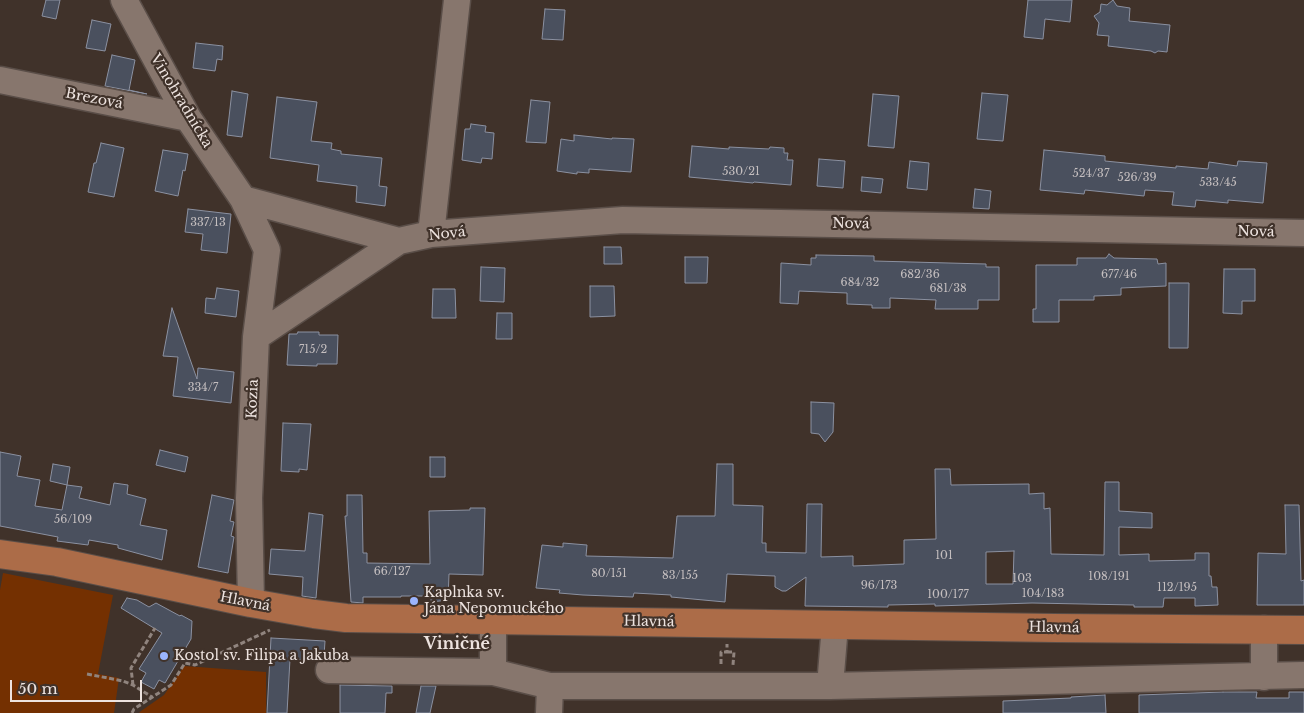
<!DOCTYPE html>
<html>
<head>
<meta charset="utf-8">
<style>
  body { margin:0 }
  #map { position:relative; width:1304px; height:713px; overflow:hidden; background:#40322a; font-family:"Libre Baskerville",serif }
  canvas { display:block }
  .scale { position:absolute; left:10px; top:680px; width:132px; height:22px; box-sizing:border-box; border:2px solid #ede3df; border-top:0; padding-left:6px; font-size:15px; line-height:18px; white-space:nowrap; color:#ede3df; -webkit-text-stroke:4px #40322a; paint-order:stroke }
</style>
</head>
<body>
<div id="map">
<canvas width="1304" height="713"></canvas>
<div class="scale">50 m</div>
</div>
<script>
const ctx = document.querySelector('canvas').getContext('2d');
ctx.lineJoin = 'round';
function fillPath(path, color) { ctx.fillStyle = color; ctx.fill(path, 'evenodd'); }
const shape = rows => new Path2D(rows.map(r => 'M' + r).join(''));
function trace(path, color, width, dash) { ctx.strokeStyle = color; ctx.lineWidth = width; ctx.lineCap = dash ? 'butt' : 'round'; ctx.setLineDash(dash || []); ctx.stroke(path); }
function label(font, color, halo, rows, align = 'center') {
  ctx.font = font + ' "Libre Baskerville",serif'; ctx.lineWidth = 4.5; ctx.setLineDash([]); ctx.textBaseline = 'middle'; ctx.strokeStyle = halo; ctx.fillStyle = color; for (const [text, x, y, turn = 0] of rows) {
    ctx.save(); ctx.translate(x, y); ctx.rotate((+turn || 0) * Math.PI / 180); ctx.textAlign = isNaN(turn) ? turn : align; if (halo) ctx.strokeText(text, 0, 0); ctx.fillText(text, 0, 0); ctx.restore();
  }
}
const green = shape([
  [3,573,113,595,98,674,119,678,114,713,0,713,0,590],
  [184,666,266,672,266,713,139,713,141,711,164,695]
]);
const building = shape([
  [46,0,60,0,56,19,42,16,46,0],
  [1028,0,1072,0,1070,22,1045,19,1043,39,1024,37,1028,0],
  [1113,0,1117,6,1130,8,1129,21,1170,25,1167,52,1158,51,1155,53,1151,51,1108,46,1109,36,1097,35,1099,23,1094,16,1100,12,1101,4,1107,5,1113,0],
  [545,9,565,10,563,40,542,39,545,9],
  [92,20,111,24,105,51,86,48,92,20],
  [196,43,223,46,222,60,217,59,215,71,193,68,196,43],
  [112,55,135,60,129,90,147,94,105,86,112,55],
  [232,91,248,94,242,137,227,135,232,91],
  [982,93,1008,95,1003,141,977,139,982,93],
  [873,94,899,96,894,148,868,146,873,94],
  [277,97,317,102,311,141,332,143,331,149,341,151,341,154,382,158,379,186,387,187,385,206,356,202,357,186,317,181,319,165,270,158,277,97],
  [531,100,550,102,546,143,526,142,531,100],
  [471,124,486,126,485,132,494,133,492,159,482,158,481,163,462,160,465,129,470,129,471,124],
  [574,135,612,139,612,138,634,139,631,172,589,169,589,173,577,172,577,174,557,171,561,139,574,141,574,135],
  [101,143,124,148,114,197,88,192,94,163,96,163,101,143],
  [692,146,729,149,729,147,769,149,770,147,784,148,784,153,788,153,787,160,793,160,791,185,754,182,753,183,689,177,692,146],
  [163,150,188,154,185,171,183,170,178,196,155,191,163,150],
  [1044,150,1105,156,1105,161,1176,168,1176,166,1208,169,1209,162,1237,166,1238,161,1267,163,1263,203,1228,200,1228,203,1196,200,1195,207,1172,205,1174,192,1145,190,1144,196,1085,190,1084,194,1040,190,1044,150],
  [819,159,845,161,843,188,817,186,819,159],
  [910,161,929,163,927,190,907,188,910,161],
  [862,177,883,179,881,193,861,191,862,177],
  [975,189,991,191,989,209,973,208,975,189],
  [188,209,231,214,227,253,201,250,203,234,185,232,188,209],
  [604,247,621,247,622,264,604,264,604,247],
  [1109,254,1114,258,1157,259,1158,264,1166,263,1166,286,1121,288,1121,295,1094,296,1094,300,1059,300,1059,322,1033,322,1033,309,1036,309,1036,265,1077,265,1077,258,1106,258,1109,254],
  [816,255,874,256,874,261,986,264,986,267,999,267,999,300,978,300,978,309,935,309,936,300,890,298,890,308,872,308,872,305,847,304,847,293,799,291,798,304,780,303,781,263,811,265,811,258,816,258,816,255],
  [685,257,708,257,707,283,685,283,685,257],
  [481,267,505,268,504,302,480,301,481,267],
  [1224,269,1255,269,1255,301,1242,301,1242,314,1223,313,1224,269],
  [1169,283,1189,283,1188,348,1169,348,1169,283],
  [590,286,614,286,615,316,590,317,590,286],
  [217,288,239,291,236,317,205,313,206,298,215,299,217,288],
  [433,289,455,289,456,318,432,318,433,289],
  [172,308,197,379,198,368,234,372,231,403,173,396,178,357,163,356,172,308],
  [497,313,512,313,512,339,496,339,497,313],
  [298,332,319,332,319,335,338,335,337,364,317,364,317,366,287,365,289,334,297,334,298,332],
  [811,402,834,403,833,432,825,442,819,434,811,433,811,402],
  [283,423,311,424,307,470,299,469,299,472,281,471,283,423],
  [160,450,188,457,185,472,156,465,160,450],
  [0,452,21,456,17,476,40,480,35,506,62,510,67,485,82,487,79,498,110,505,114,483,128,485,127,494,146,499,140,525,167,530,162,560,118,548,118,545,89,540,88,545,57,541,58,537,0,526,0,452],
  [430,457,445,457,445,477,430,477,430,457],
  [53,464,70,467,67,485,50,481,53,464],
  [717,464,733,464,733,505,763,506,762,543,766,543,766,552,806,553,807,504,822,504,821,557,853,556,853,566,904,564,904,540,936,539,935,469,950,469,951,485,1029,484,1029,494,1044,493,1044,509,1050,508,1051,554,1104,555,1105,482,1119,482,1119,511,1152,513,1152,528,1119,527,1119,555,1149,554,1149,561,1195,560,1195,553,1209,553,1209,576,1211,576,1212,587,1217,587,1218,605,1195,606,1195,598,1164,598,1163,607,1134,607,1134,605,1032,603,935,606,935,604,888,605,888,607,805,606,806,577,786,591,782,591,775,587,775,576,727,574,725,602,671,597,671,595,634,593,633,597,583,595,559,593,560,590,536,588,542,545,563,547,563,543,587,545,586,556,673,558,677,516,715,516,717,464],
  [1014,551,1013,584,986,584,986,552,1014,551],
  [212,495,234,500,230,521,234,522,231,536,234,537,228,573,198,567,212,495],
  [347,495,362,495,363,553,367,553,367,563,430,564,429,511,470,510,470,508,485,508,483,575,449,574,448,600,431,602,431,596,401,596,401,597,363,597,363,603,351,602,345,516,347,516,347,495],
  [1285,505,1299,505,1301,581,1304,580,1304,605,1257,605,1258,553,1286,554,1285,505],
  [309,513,323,515,316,598,302,596,303,577,269,574,271,549,305,551,309,513],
  [127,598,137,600,149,607,156,603,180,616,181,615,192,621,191,639,165,683,159,680,154,689,141,682,146,673,139,669,162,633,121,608,127,598],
  [271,638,325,641,324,656,317,661,290,659,287,713,267,713,271,638],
  [340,685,392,686,392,693,386,693,385,713,340,713,340,685],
  [421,686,436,686,430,713,416,713,421,686],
  [1223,692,1257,692,1256,698,1289,698,1289,692,1304,692,1304,713,1139,713,1139,695,1223,692],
  [1105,695,1106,713,1003,713,1003,701,1071,698,1071,697,1105,695]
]);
const path = shape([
  [727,652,734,652,733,665],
  [721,664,721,652,727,652,727,644],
  [87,674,123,681,133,685,152,697],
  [133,685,131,668,155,628],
  [132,713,134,709,171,685,185,663,195,665,270,630]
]);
const minor = shape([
  [124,0,188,118,243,199,267,250,256,337,249,498,251,603],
  [0,80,188,118],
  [243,199,399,241,431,234,623,220,1304,233],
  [431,234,457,0],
  [256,337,399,241],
  [329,670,493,672,550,686,830,686,1304,675],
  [493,672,493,621],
  [1264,677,1264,629],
  [830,686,835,625],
  [549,713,550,686]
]);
const major = shape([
  [0,554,57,562,251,603,314,614,346,618,1055,628,1304,630]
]);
const markers = [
  [414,601,5,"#9bb4fd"],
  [164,656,5,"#9bb4fd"]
];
const numberNames = [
  ["530/21",741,172],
  ["524/37",1091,174],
  ["526/39",1137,178],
  ["533/45",1218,183],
  ["337/13",208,223],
  ["682/36",920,275],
  ["677/46",1119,275],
  ["684/32",860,283],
  ["681/38",948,289],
  ["715/2",313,350],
  ["334/7",203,388],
  ["56/109",73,520],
  ["101",944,556],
  ["66/127",392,572],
  ["80/151",609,574],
  ["83/155",680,576],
  ["108/191",1109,577],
  ["103",1022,579],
  ["96/173",879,586],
  ["112/195",1177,588],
  ["104/183",1043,594],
  ["100/177",948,595]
];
const streetNames = [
  ["Brezová",94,99,11],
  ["Vinohradnícka",181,101,59],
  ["Nová",851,224,1],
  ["Nová",1256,232,1],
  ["Nová",447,234,-6],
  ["Kozia",253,399,-88],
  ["Hlavná",245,602,11],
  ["Hlavná",649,622,1],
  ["Hlavná",1054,628,1]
];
const poiNames = [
  ["Kaplnka sv.",424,593],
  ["Jána Nepomuckého",424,609],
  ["Kostol sv. Filipa a Jakuba",174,656]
];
const quarterNames = [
  ["Viničné",457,644]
];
fillPath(green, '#743001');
fillPath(building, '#4a505e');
trace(building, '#8b91a1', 1);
trace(minor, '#5a4e48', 29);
trace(major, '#5a4e48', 30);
trace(path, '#90847e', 3, [5, 2.5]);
trace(minor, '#87766d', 26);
trace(major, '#ac6c48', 28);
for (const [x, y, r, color] of markers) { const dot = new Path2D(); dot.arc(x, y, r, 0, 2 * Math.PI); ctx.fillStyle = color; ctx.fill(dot); trace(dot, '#40322a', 2); }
label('11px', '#c4bebf', null, numberNames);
label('14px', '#ede3df', '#40322a', streetNames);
label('14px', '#ede3df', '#40322a', poiNames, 'left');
label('bold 16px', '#ede3df', '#40322a', quarterNames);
</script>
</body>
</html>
